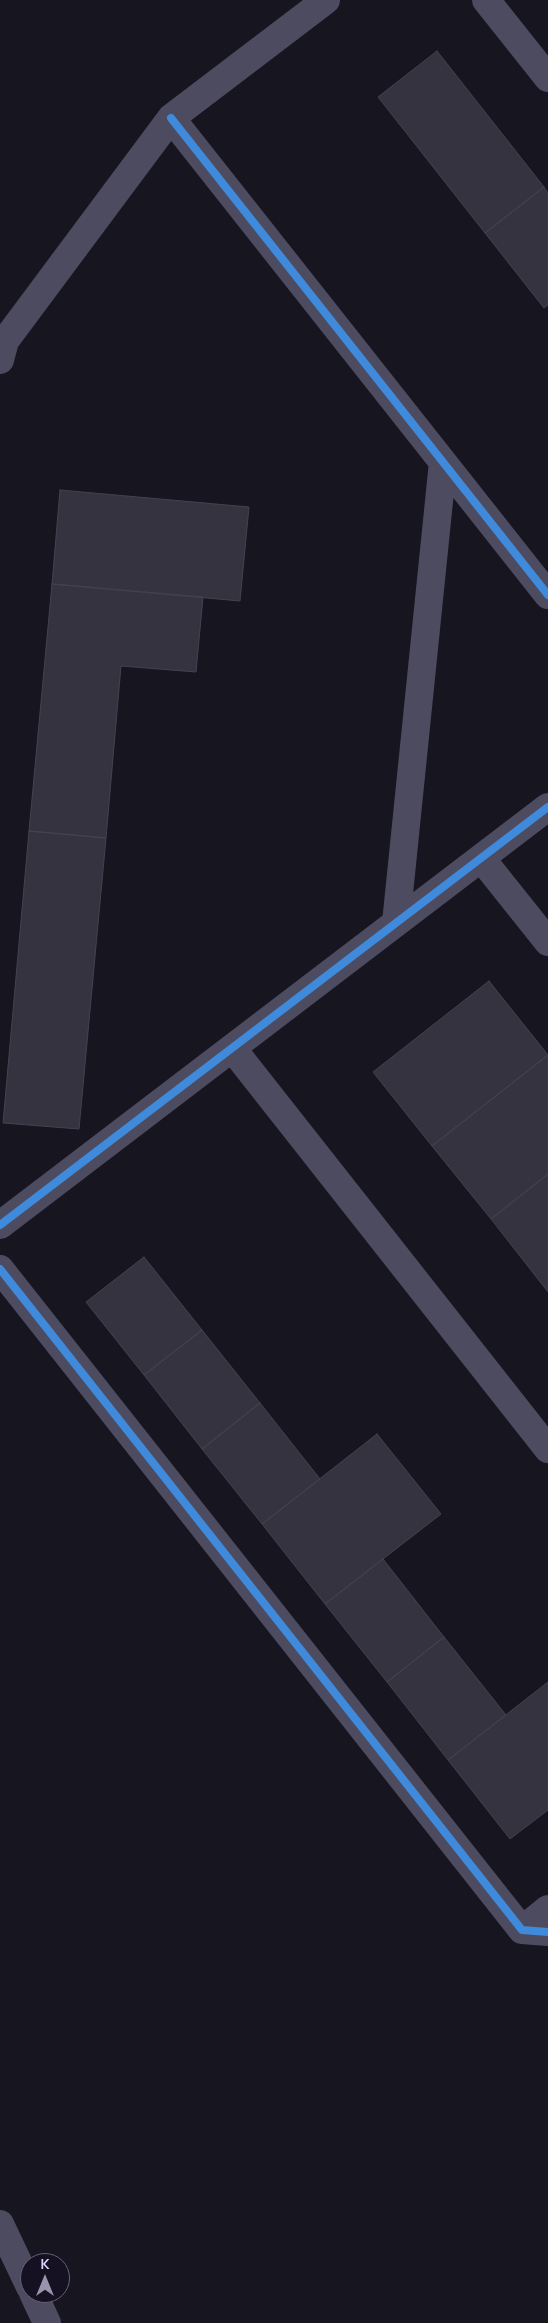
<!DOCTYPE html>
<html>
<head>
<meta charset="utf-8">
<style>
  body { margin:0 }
  #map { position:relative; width:548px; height:2323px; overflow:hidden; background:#17151f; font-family:Manrope,sans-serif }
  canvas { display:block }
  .north { position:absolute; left:20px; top:2253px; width:50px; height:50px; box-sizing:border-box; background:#151123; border:1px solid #656179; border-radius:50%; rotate:0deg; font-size:14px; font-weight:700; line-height:20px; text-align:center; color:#ddd8fa }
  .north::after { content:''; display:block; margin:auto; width:18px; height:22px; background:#9894ad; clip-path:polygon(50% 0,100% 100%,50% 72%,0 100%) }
</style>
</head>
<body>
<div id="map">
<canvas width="548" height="2323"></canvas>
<div class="north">K</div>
</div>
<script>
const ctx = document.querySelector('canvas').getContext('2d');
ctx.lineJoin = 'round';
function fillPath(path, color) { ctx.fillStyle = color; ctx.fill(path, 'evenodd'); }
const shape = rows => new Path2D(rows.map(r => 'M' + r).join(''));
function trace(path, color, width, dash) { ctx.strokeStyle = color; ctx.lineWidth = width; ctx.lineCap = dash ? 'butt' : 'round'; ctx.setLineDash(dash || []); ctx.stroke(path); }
const building = shape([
  [437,51,544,187,485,233,378,97,437,51],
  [544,187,548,193,548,305,544,308,485,233,544,187],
  [60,490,249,507,240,601,52,584,60,490],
  [52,584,203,597,196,672,121,666,106,838,29,831,52,584],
  [29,831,106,838,79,1129,3,1123,29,831],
  [489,981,548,1055,432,1146,373,1072,489,981],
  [548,1055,548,1174,491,1219,432,1146,548,1055],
  [548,1174,548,1292,491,1219,548,1174],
  [144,1257,202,1330,144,1375,86,1302,144,1257],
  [202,1330,260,1403,202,1449,144,1375,202,1330],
  [260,1403,320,1479,262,1524,202,1449,260,1403],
  [377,1434,441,1514,325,1604,262,1524,377,1434],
  [383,1559,444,1637,387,1682,325,1604,383,1559],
  [444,1637,506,1715,448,1760,387,1682,444,1637],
  [548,1682,548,1810,510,1839,448,1760,548,1682]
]);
const minor = shape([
  [486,0,548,78],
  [171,118,548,595],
  [0,360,5,341,171,118,326,0],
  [481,858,548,942],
  [396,923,443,462],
  [232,1048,548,1449],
  [0,1225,548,807],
  [0,1269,522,1930,548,1932],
  [522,1930,548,1909],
  [0,2224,30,2287],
  [33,2293,47,2323]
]);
const cycleway = shape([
  [171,118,548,595],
  [0,1225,548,807],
  [0,1269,522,1930,548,1932]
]);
fillPath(building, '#363341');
trace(building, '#444152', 1);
trace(minor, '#4d4b5f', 28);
trace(cycleway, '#408adc', 8);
</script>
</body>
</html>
